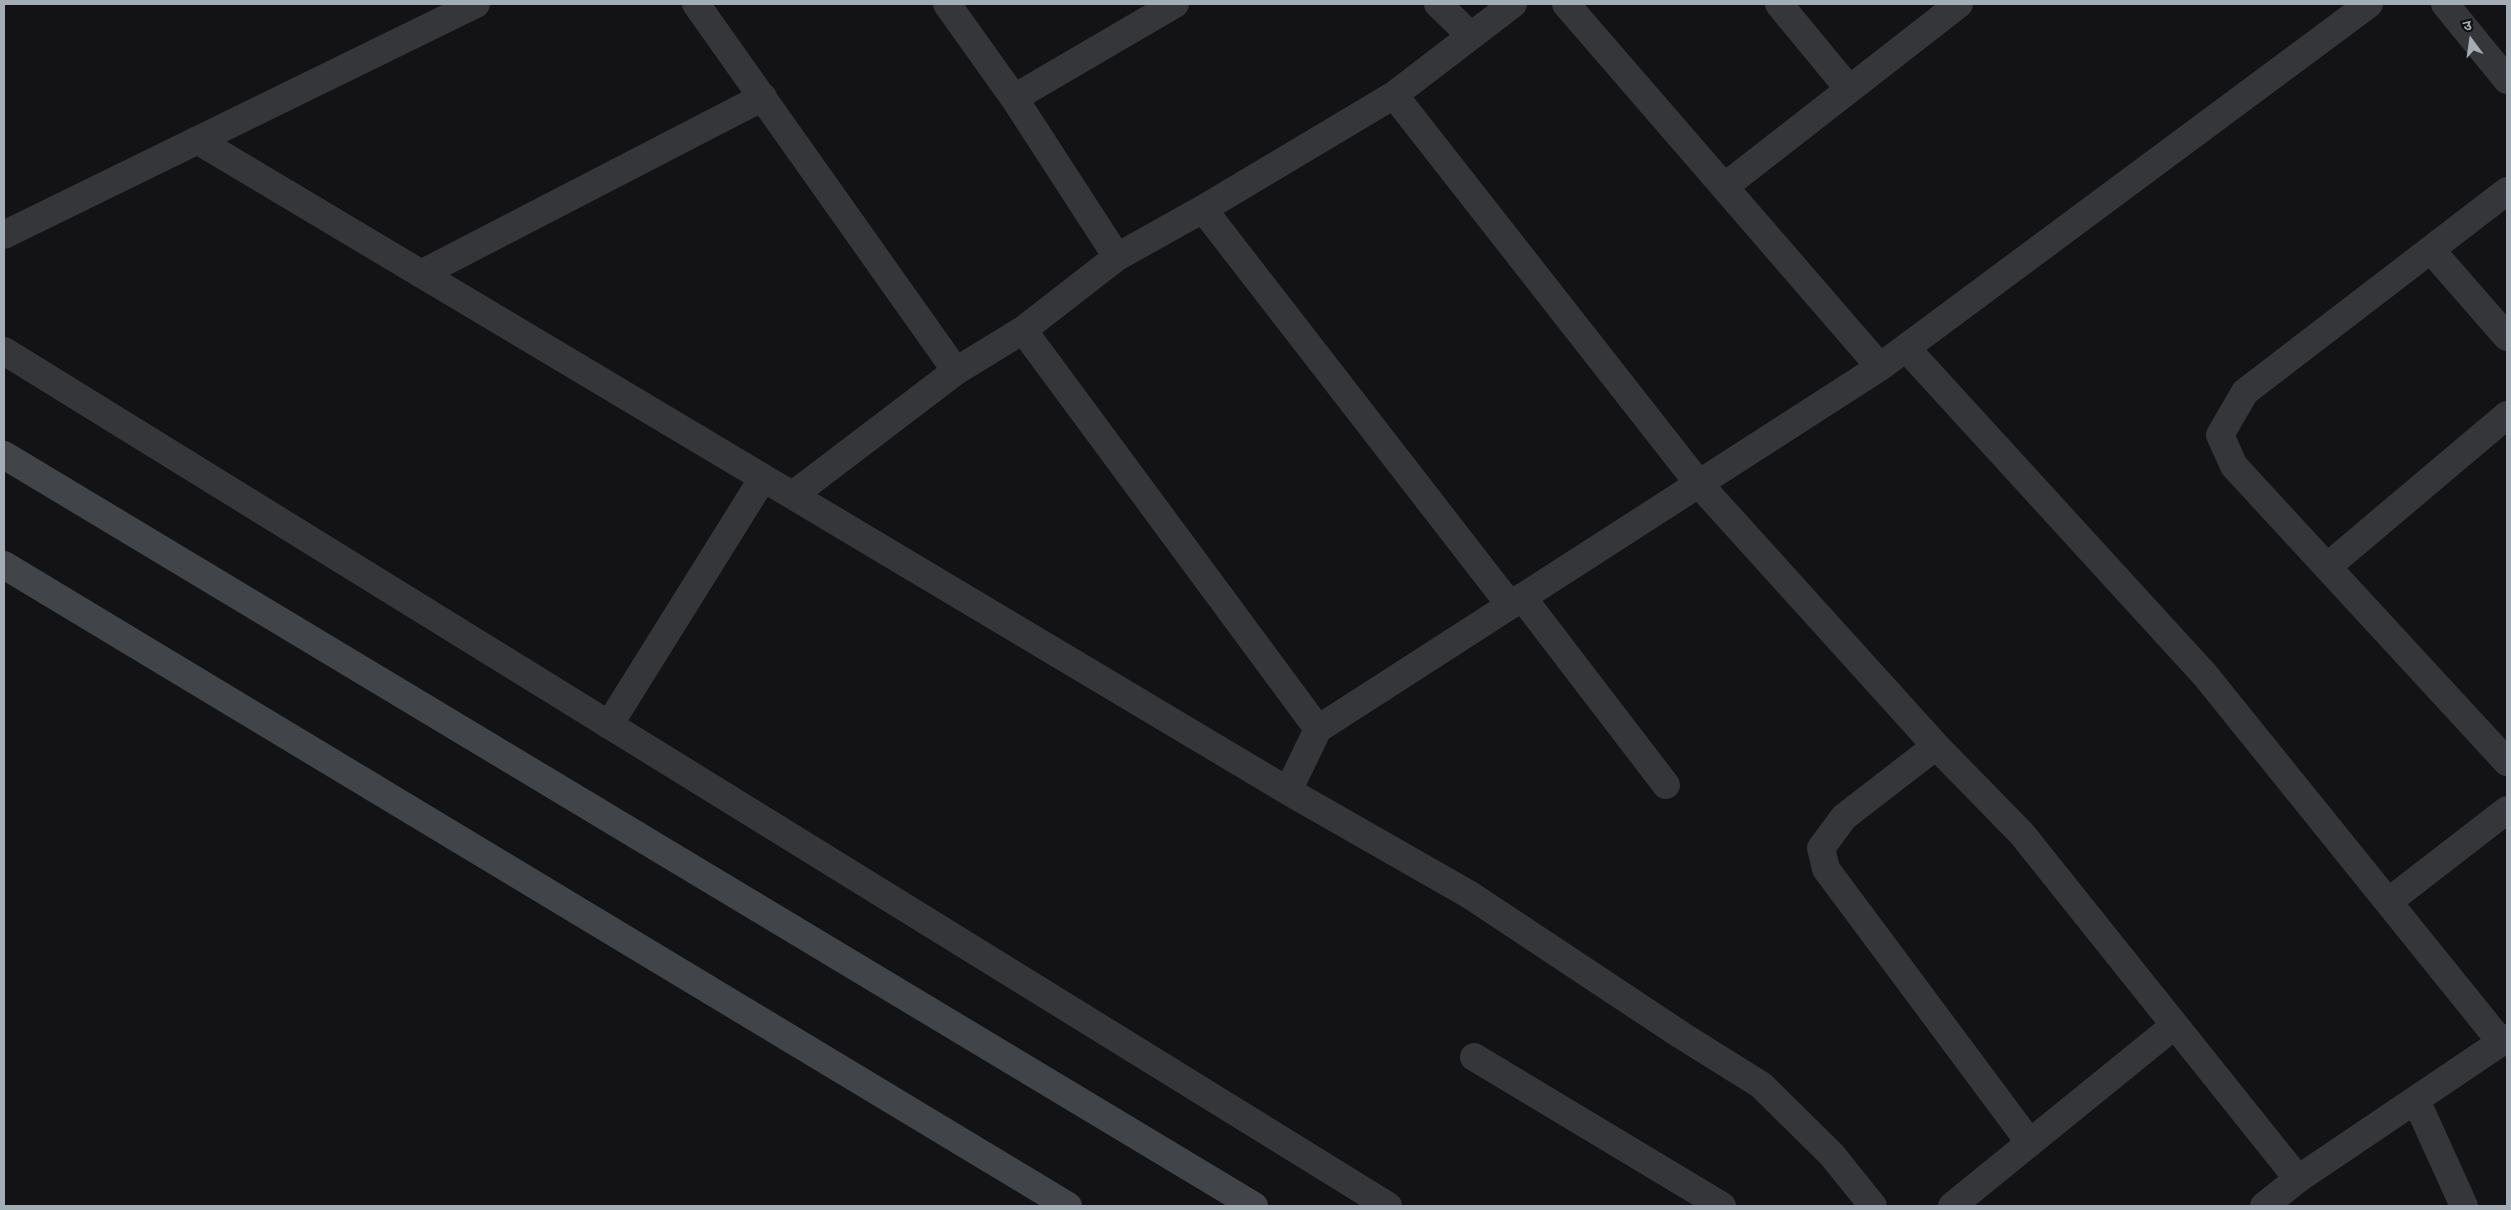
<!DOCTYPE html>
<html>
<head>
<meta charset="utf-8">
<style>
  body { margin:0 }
  #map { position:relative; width:2511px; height:1210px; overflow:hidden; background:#131315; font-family:"DM Sans","Noto Sans Devanagari",sans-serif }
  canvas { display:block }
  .frame { position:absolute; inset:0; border:5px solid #a3adb6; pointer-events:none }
  .north { position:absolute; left:2446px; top:15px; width:50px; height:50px; -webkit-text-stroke:4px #0e0e10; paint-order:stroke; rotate:346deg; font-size:14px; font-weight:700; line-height:20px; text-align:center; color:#a3adb6 }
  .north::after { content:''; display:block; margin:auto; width:18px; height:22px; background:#a3adb6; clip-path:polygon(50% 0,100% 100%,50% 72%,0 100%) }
</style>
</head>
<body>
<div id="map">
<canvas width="2511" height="1210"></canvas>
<div class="frame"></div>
<div class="north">उ</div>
</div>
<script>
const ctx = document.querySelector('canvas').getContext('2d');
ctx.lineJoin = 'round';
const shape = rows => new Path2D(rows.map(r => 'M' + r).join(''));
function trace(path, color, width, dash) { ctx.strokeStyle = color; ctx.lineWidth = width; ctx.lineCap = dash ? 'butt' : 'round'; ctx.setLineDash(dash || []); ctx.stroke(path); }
const street = shape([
  [696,4,956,371,1023,330,1318,729,1288,791,1470,895,1681,1035,1761,1085,1832,1155,1873,1206],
  [947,4,1014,98,1117,257],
  [1438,4,1471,36],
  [1566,4,1880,367],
  [1779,4,1849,89],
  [2445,4,2507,80],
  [1394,95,1699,484,1936,746,2022,834,2298,1179],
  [1014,98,1175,4],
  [197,140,1288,791],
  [1724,187,1959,4],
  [2507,191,2245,392,2220,435,2234,466,2507,762],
  [1203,209,1510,605],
  [4,235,476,4],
  [2431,250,2507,337],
  [421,274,763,97],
  [1023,330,1117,257,1203,209,1394,95,1513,4],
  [1906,348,2205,675,2501,1042],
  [4,351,1388,1206],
  [793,495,956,371],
  [2327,567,2507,415],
  [1522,597,1666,785],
  [609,725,763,478],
  [1318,729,1880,367,2369,4],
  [1936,746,1844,817,1821,848,1826,869,2030,1143],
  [2388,902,2507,810],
  [1474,1057,1722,1206],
  [2416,1100,2464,1206],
  [1952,1206,2175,1025],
  [2264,1206,2298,1179,2507,1038]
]);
const secondary = shape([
  [4,455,1254,1206],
  [4,565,1068,1206]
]);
trace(street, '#34363a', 28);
trace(secondary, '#41454a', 28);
</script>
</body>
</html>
